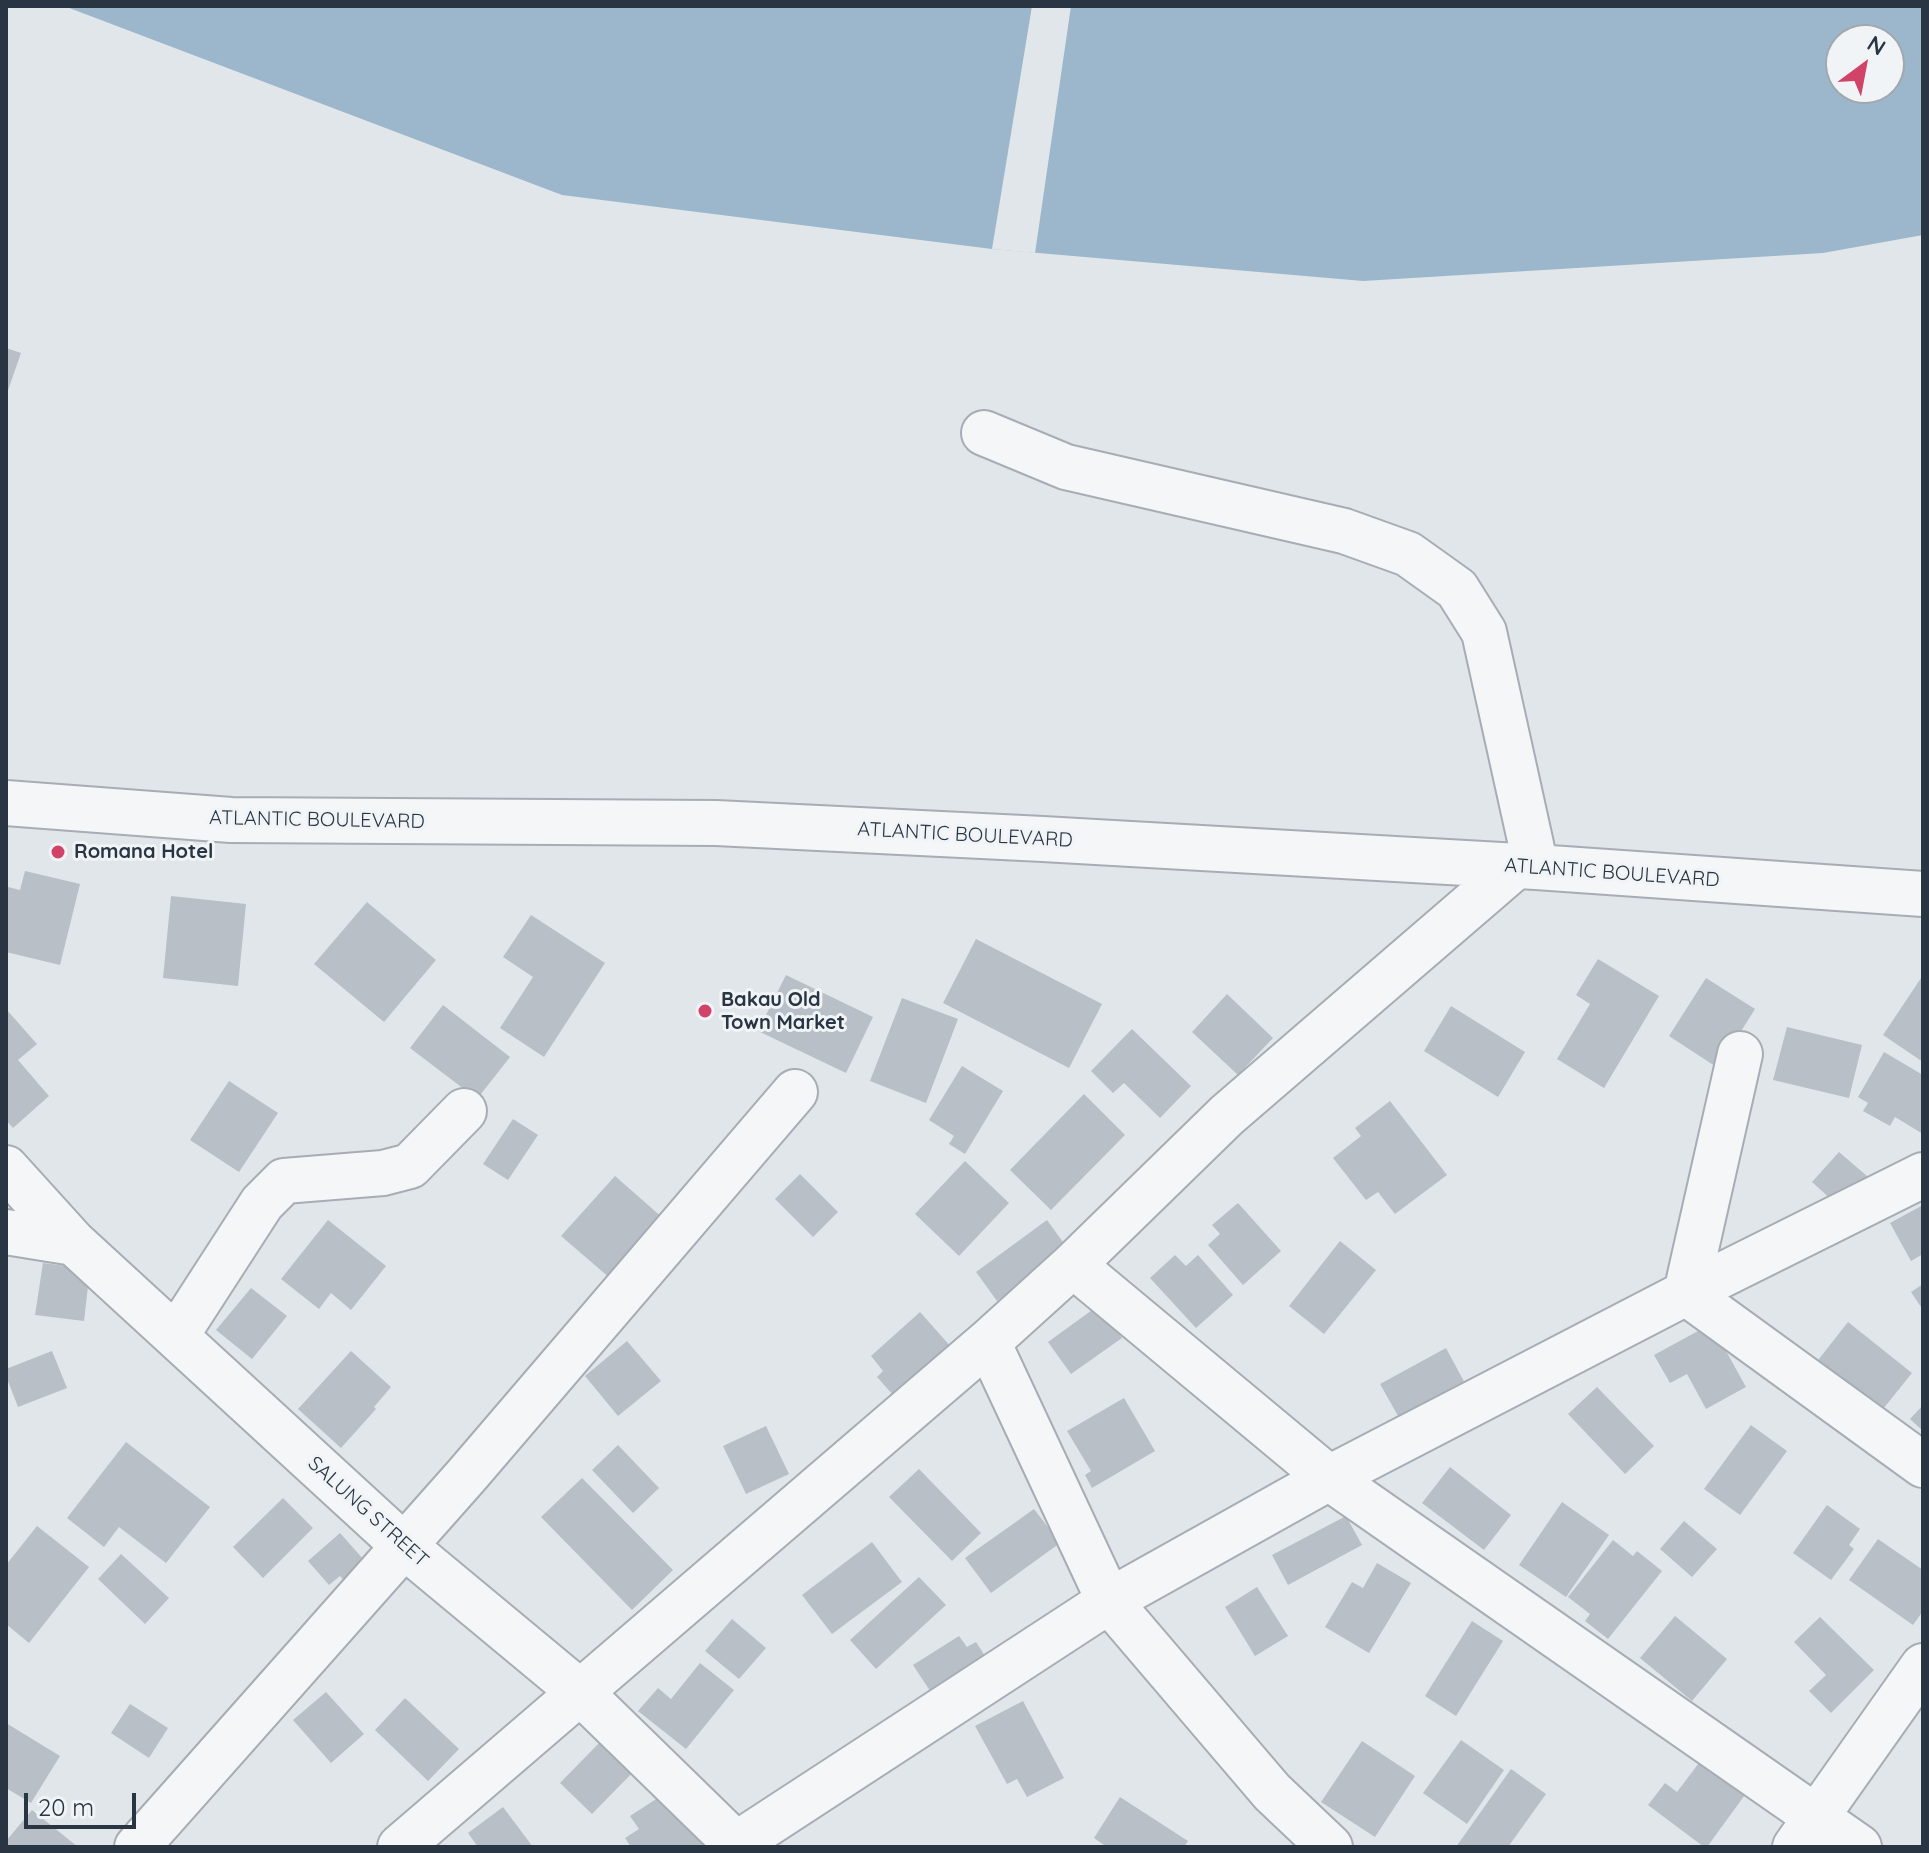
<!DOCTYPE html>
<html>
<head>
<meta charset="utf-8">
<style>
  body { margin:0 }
  #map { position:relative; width:1929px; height:1853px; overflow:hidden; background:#e1e6ea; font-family:Quicksand,sans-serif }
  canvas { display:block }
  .frame { position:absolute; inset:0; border:8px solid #293542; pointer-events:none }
  .north { position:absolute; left:1825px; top:24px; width:80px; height:80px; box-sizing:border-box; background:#f1f4f7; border:2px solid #a1a8af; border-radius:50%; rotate:32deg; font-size:22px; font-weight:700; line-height:32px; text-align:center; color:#293542 }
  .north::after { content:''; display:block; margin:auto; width:28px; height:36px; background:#d14468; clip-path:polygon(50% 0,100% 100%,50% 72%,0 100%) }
  .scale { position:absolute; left:24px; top:1793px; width:112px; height:36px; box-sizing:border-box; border:4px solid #293542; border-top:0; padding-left:10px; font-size:24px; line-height:28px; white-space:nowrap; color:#293542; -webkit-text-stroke:6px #f1f4f7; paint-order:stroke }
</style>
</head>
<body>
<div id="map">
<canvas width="1929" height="1853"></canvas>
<div class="frame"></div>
<div class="north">N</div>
<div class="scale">20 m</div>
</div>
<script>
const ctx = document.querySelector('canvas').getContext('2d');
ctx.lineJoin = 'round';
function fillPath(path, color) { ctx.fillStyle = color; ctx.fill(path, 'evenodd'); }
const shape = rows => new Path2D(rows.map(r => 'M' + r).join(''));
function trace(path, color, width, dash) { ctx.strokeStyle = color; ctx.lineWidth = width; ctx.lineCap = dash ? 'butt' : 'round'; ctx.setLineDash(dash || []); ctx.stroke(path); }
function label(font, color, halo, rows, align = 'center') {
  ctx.font = font + ' Quicksand,sans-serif'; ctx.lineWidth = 6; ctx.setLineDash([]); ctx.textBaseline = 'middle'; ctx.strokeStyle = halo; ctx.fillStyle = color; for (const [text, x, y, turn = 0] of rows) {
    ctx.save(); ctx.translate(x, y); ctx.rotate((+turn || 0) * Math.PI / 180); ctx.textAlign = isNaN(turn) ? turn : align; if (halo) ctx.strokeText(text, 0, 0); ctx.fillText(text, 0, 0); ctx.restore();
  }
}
const water = shape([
  [64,6,1923,6,1923,235,1823,253,1363,281,992,249,562,195],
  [1841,40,1889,40,1889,88,1841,88]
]);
const pier = shape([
  [1032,6,1071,6,1035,253,992,249]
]);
const building = shape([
  [6,348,21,353,6,396],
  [25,871,80,884,60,965,6,952,6,895,8,887,20,890],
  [171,896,246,904,238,986,163,978],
  [367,902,436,960,384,1022,314,964],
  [531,915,605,963,544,1057,500,1028,533,977,503,957],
  [976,939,1102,1004,1069,1068,943,1003],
  [1598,959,1659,996,1604,1088,1557,1059,1590,1004,1576,995],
  [786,975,873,1017,846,1073,758,1031],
  [1923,975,1923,1062,1883,1035],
  [1706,978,1755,1009,1718,1068,1669,1036],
  [1227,994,1273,1038,1238,1075,1192,1032],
  [902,998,958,1019,926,1103,870,1081],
  [443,1005,510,1057,477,1099,410,1048],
  [1451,1006,1525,1052,1498,1097,1424,1051],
  [6,1009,37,1044,18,1060,49,1096,13,1128,6,1120],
  [1787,1027,1862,1045,1849,1098,1773,1080],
  [1132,1029,1191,1086,1160,1118,1124,1083,1113,1093,1091,1071],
  [1884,1052,1923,1075,1923,1134,1895,1117,1890,1126,1863,1111,1868,1103,1858,1097],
  [962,1066,1003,1091,965,1154,949,1144,954,1136,929,1120],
  [229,1081,278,1113,239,1172,190,1140],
  [1084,1094,1125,1135,1051,1210,1010,1170],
  [1390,1101,1447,1175,1395,1214,1378,1192,1366,1200,1333,1158,1361,1136,1355,1128],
  [513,1119,538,1135,508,1180,483,1164],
  [1839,1152,1874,1182,1846,1213,1812,1182],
  [965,1161,1009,1203,959,1256,915,1214],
  [800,1174,838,1212,813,1237,775,1199],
  [615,1176,664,1219,611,1279,561,1236],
  [1238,1203,1281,1251,1243,1285,1208,1245,1220,1234,1212,1225],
  [1923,1205,1923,1254,1911,1261,1890,1223],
  [328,1220,386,1266,351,1310,331,1293,319,1309,281,1279],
  [1047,1220,1068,1249,997,1301,976,1272],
  [1340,1241,1376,1270,1324,1334,1289,1306],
  [1175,1255,1186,1266,1198,1255,1233,1295,1196,1328,1150,1278],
  [43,1263,90,1269,84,1321,35,1315],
  [1923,1284,1923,1310,1911,1292],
  [251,1288,287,1316,252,1359,216,1330],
  [1099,1305,1122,1338,1071,1374,1048,1342],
  [920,1312,952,1348,902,1405,877,1377,883,1371,871,1356],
  [1848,1322,1912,1373,1879,1414,1815,1364],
  [1711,1324,1746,1387,1706,1409,1687,1374,1670,1383,1654,1355],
  [627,1341,661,1381,618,1416,585,1376],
  [1446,1348,1467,1387,1402,1423,1380,1384],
  [52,1351,67,1388,18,1407,6,1376,6,1369],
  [351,1351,391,1387,374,1407,376,1409,341,1448,298,1409],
  [1597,1387,1654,1446,1625,1474,1568,1414],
  [1124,1398,1155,1451,1092,1488,1085,1475,1091,1471,1067,1431],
  [1923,1405,1923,1431,1910,1419],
  [1751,1425,1787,1451,1740,1515,1704,1489],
  [766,1426,789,1474,746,1494,723,1446],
  [126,1442,210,1507,166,1563,119,1527,104,1547,67,1518],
  [618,1445,659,1488,633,1513,592,1470],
  [1450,1467,1511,1515,1484,1550,1422,1503],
  [919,1469,981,1533,952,1561,889,1497],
  [582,1478,673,1570,632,1610,541,1517],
  [283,1498,313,1528,263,1578,233,1547],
  [1562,1502,1609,1535,1566,1597,1519,1565],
  [1827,1505,1860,1529,1849,1545,1854,1549,1831,1580,1793,1553],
  [1034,1509,1060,1543,991,1593,965,1558],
  [1346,1516,1362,1545,1288,1585,1272,1555],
  [1684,1521,1717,1549,1692,1577,1660,1549],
  [37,1526,89,1567,29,1643,6,1624,6,1565],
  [340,1533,372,1569,351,1588,340,1576,329,1585,308,1561],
  [1878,1539,1923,1570,1923,1611,1913,1625,1849,1580],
  [1613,1540,1633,1556,1637,1551,1662,1571,1608,1639,1585,1621,1590,1614,1568,1597],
  [872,1542,902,1582,832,1634,802,1595],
  [121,1554,169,1598,145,1624,98,1579],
  [1377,1563,1411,1583,1369,1653,1325,1627,1352,1582,1363,1588],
  [919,1577,946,1605,876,1669,850,1640],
  [1257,1587,1288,1636,1255,1656,1225,1607],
  [1675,1616,1727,1659,1692,1701,1640,1658],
  [1820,1617,1874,1670,1831,1713,1809,1691,1826,1675,1794,1642],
  [732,1619,766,1648,739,1679,705,1651],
  [1472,1621,1503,1641,1456,1716,1425,1696],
  [959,1636,967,1647,976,1642,989,1662,934,1697,913,1665],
  [700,1663,734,1690,686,1749,638,1711,658,1688,671,1699],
  [326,1692,364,1734,331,1763,293,1720],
  [405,1698,459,1749,428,1781,375,1730],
  [1023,1701,1064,1778,1027,1797,1017,1779,1007,1784,975,1726],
  [130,1704,168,1728,149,1758,111,1733],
  [6,1723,60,1756,31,1803,6,1788],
  [605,1737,637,1768,592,1814,560,1783],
  [1461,1740,1504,1770,1467,1824,1423,1793],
  [1362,1741,1415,1776,1375,1837,1321,1802],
  [1705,1755,1750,1788,1707,1847,1704,1847,1648,1805,1665,1783,1677,1792],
  [1511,1769,1546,1794,1508,1847,1456,1847],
  [670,1790,706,1845,631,1847,625,1838,639,1829,630,1816],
  [1120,1797,1188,1841,1184,1847,1107,1847,1094,1838],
  [503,1807,533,1847,478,1847,468,1833],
  [32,1810,78,1847,6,1847,6,1841]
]);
const minor = shape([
  [984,433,1066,467,1344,531,1408,554,1457,589,1484,632,1536,867],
  [6,803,231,820,716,823,1043,839,1536,867,1923,894],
  [1740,1054,1686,1293,1923,1465],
  [6,1168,74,1243,403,1545,580,1692,739,1847],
  [6,1232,74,1243],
  [1073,1265,1329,1478,1859,1847],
  [176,1336,262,1203,284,1181,383,1173,410,1166,464,1111],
  [988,1342,1109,1601,1272,1792,1330,1847],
  [137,1847,467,1475,795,1092],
  [400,1847,988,1342,1073,1265,1227,1115,1516,866],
  [732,1847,1109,1601,1329,1478,1686,1293,1923,1175],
  [1795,1847,1923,1666]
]);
const markers = [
  [58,852,8,"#d14468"],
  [705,1011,8,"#d14468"]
];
const streetNames = [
  ["ATLANTIC BOULEVARD",317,820,1],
  ["ATLANTIC BOULEVARD",965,835,3],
  ["ATLANTIC BOULEVARD",1612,873,4],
  ["SALUNG STREET",368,1512,42]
];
const poiNames = [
  ["Romana Hotel",74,852],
  ["Bakau Old",721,1000],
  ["Town Market",721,1023]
];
fillPath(water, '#9cb7cb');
fillPath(pier, '#e1e6ea');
fillPath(building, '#b8bfc7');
trace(minor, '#a6adb4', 48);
trace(minor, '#f4f6f8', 44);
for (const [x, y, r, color] of markers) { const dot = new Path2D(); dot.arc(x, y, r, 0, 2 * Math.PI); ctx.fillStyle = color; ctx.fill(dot); trace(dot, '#f1f4f7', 3); }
label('20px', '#293542', '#f1f4f7', streetNames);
label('bold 20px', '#293542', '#f1f4f7', poiNames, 'left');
</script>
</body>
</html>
